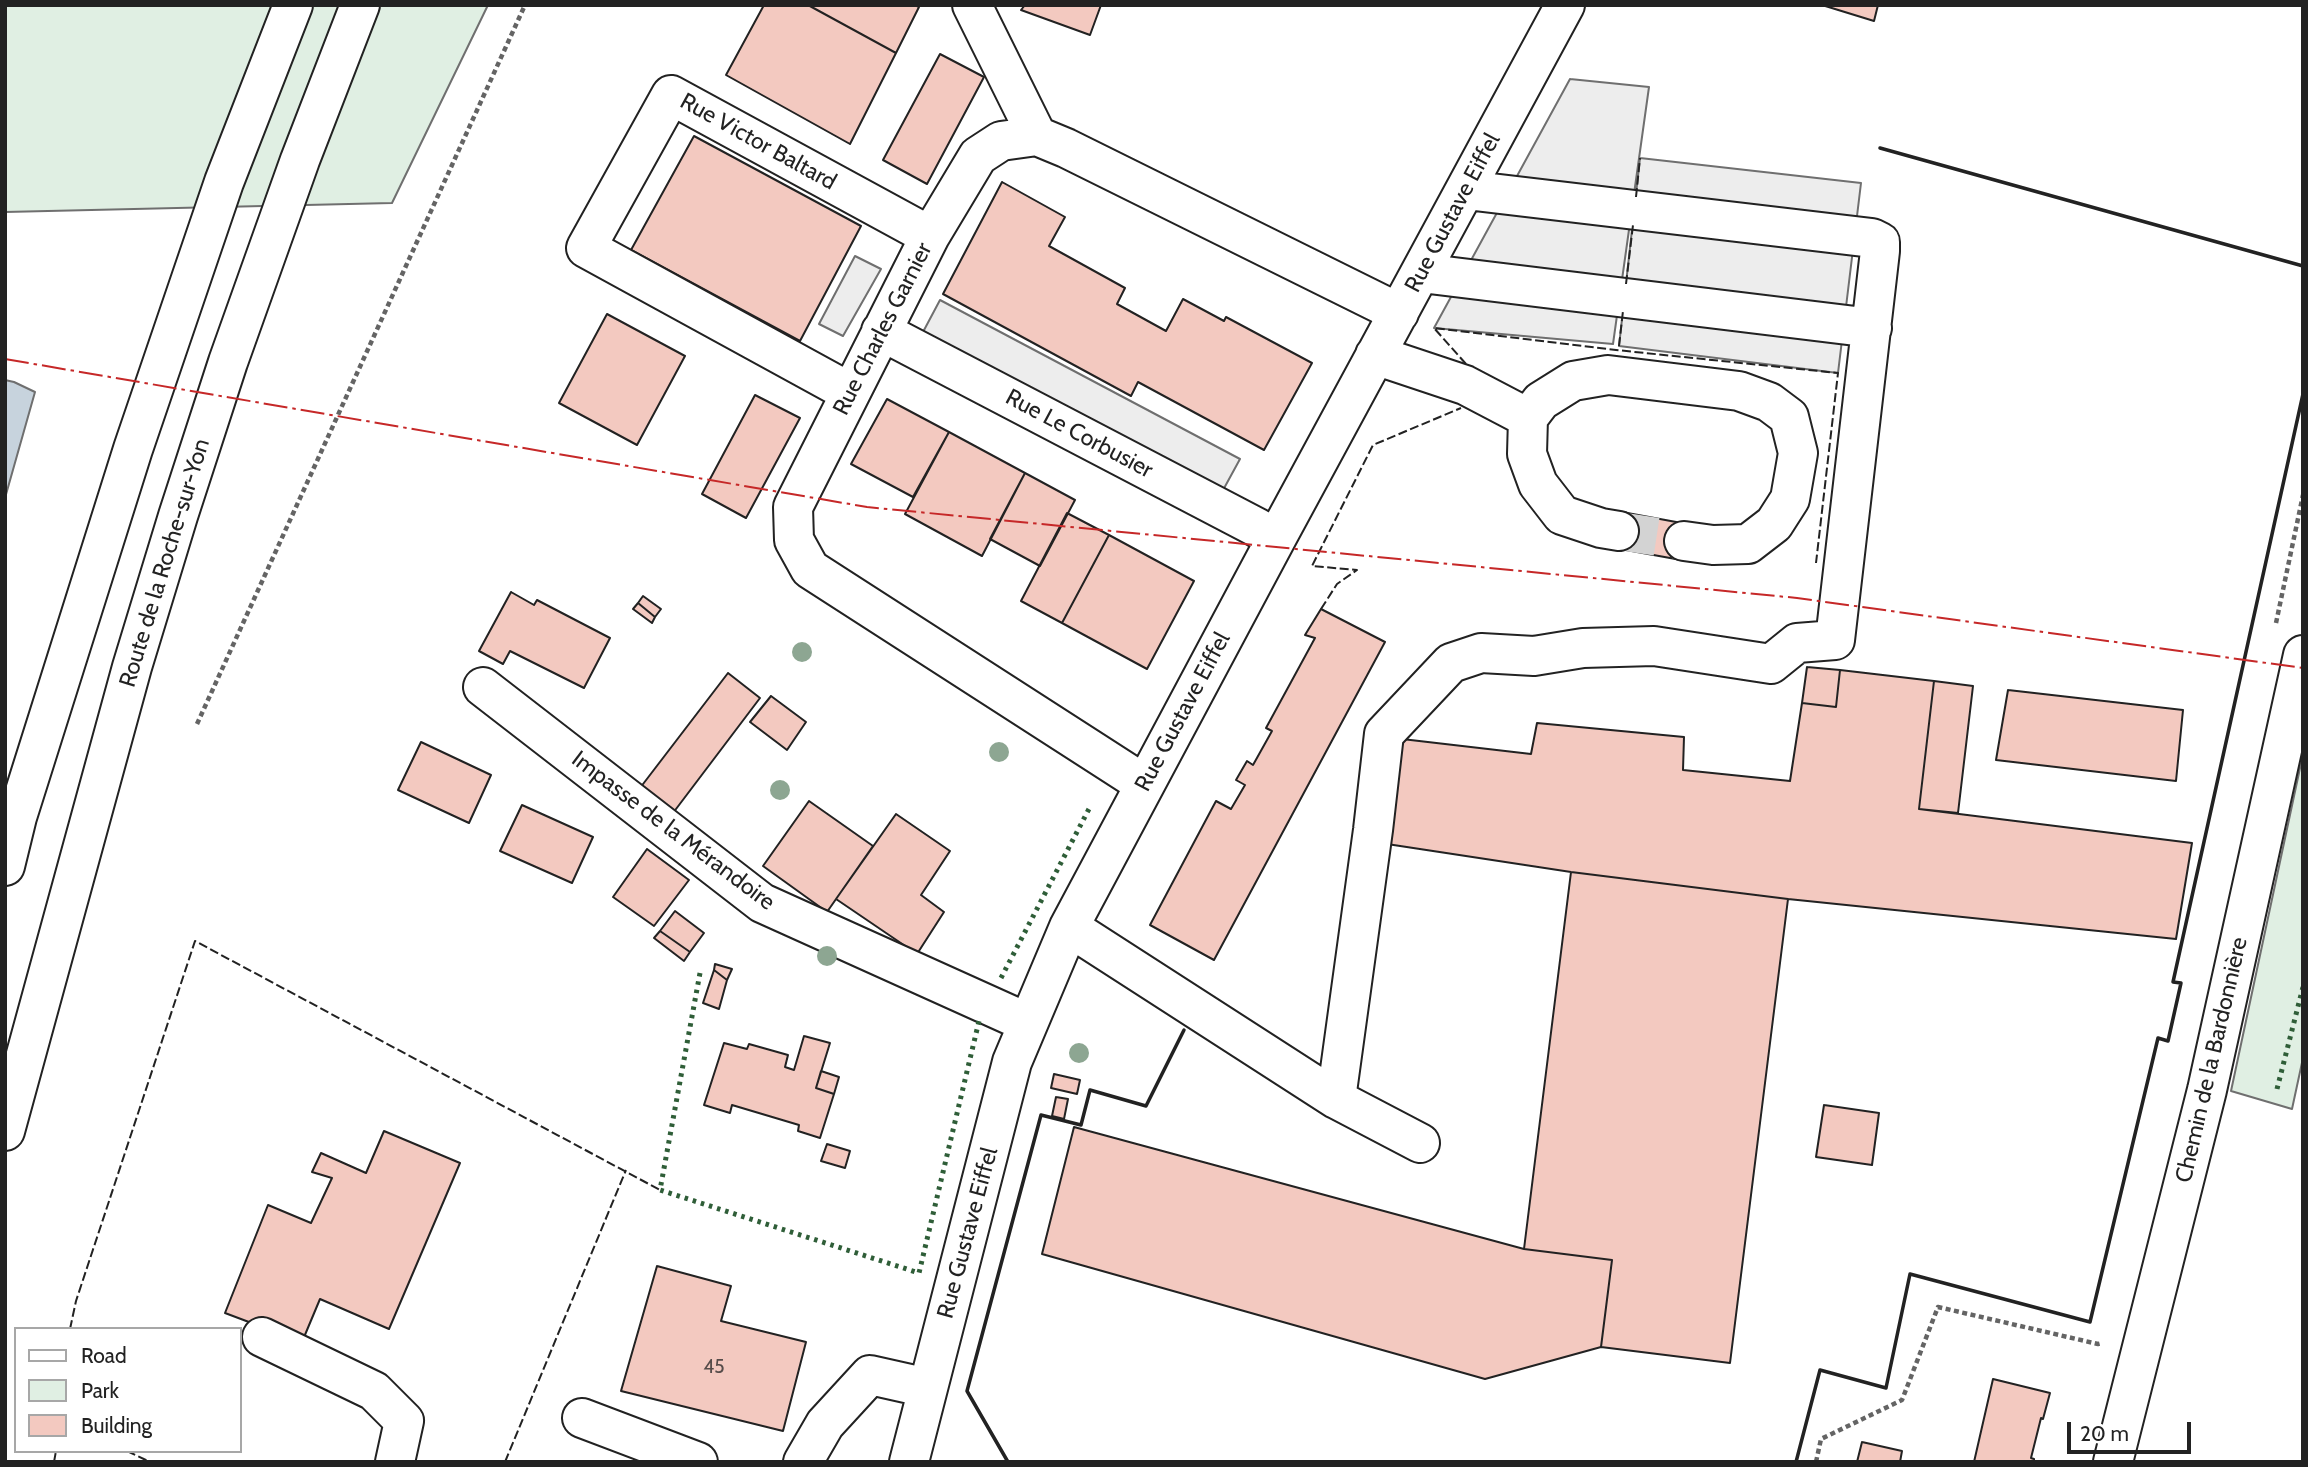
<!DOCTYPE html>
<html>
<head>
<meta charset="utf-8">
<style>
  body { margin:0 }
  #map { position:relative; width:2308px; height:1467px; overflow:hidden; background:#fff; font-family:Cabin,sans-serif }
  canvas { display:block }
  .frame { position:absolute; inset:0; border:7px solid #222; pointer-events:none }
  .legend { position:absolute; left:14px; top:1327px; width:228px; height:126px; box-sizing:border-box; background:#fff; border:2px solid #a7a7a7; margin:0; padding:9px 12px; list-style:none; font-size:21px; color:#222 }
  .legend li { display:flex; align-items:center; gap:14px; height:35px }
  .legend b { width:35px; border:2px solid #a7a7a7 }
  .scale { position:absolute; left:2067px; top:1422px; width:124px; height:32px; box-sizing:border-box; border:4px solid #222; border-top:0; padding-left:9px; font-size:21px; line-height:24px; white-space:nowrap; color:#222; -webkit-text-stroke:5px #fff; paint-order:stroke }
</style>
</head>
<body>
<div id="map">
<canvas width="2308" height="1467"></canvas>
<div class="frame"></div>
<ul class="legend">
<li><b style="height:9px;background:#fff"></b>Road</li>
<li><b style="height:19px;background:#e0efe3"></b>Park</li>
<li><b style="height:19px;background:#f3c9c0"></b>Building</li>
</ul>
<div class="scale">20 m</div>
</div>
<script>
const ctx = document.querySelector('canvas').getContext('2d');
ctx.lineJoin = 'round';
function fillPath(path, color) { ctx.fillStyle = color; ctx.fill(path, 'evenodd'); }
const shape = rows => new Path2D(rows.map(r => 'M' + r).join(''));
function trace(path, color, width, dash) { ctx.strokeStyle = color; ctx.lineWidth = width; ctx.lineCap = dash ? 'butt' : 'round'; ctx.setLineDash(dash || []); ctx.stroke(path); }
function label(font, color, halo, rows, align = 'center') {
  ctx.font = font + ' Cabin,sans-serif'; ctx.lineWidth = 5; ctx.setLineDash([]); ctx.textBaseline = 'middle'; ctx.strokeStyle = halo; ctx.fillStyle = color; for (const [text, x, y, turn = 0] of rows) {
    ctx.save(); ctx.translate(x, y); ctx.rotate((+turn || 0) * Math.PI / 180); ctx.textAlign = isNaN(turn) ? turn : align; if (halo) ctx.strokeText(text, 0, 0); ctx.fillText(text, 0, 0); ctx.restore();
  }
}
const green = shape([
  [5,5,488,5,392,203,5,212,5,5],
  [2303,754,2303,1058,2292,1109,2231,1091,2303,754]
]);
const parking = shape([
  [1570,79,1649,87,1613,344,1434,328,1570,79],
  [1640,158,1861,183,1838,373,1619,346,1640,158],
  [855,256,881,269,843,336,819,324,855,256],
  [940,300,1240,459,1222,492,923,332,940,300]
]);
const water = shape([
  [5,380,14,382,35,392,5,498,5,380]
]);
const building = shape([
  [764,5,808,5,896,53,850,144,726,75,764,5],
  [808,5,915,5,919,7,896,53,808,5],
  [1025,5,1101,5,1090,35,1021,10,1025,5],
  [1822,5,1878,5,1874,21,1822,5],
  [940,54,984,77,927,184,883,160,940,54],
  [694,136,861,226,800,341,631,250,694,136],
  [1002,182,1065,217,1049,246,1125,288,1117,304,1166,331,1183,299,1224,321,1226,317,1312,363,1264,450,1138,382,1131,396,943,294,1002,182],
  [607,314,685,356,637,445,559,403,607,314],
  [755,395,800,418,746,518,702,494,755,395],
  [887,399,949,432,913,497,851,464,887,399],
  [949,432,1025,473,982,556,905,514,949,432],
  [1025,473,1075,500,1040,566,990,539,1025,473],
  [1622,512,1687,524,1681,560,1615,548,1622,512],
  [1067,513,1109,535,1062,623,1021,601,1067,513],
  [1109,535,1194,581,1147,669,1062,623,1109,535],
  [511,592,534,605,537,600,610,638,584,688,510,651,503,664,479,651,511,592],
  [643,596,661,609,655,617,638,603,643,596],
  [638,603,655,617,652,623,633,609,638,603],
  [1321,609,1385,642,1214,960,1150,925,1216,801,1231,809,1245,785,1236,780,1247,761,1253,765,1272,731,1266,728,1315,638,1305,635,1321,609],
  [1807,667,1840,670,1836,707,1802,703,1807,667],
  [1840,670,1934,681,1919,809,2192,843,2176,939,1788,899,1571,872,1387,844,1402,739,1531,754,1537,723,1684,737,1683,770,1790,781,1802,703,1836,707,1840,670],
  [728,673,760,698,673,813,640,788,728,673],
  [1934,681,1973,686,1958,813,1919,809,1934,681],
  [2008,690,2183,710,2176,781,1996,760,2008,690],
  [771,696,806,722,787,750,750,722,771,696],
  [421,742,491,775,469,823,398,790,421,742],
  [809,801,873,846,827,912,763,866,809,801],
  [522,805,593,837,572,883,500,851,522,805],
  [896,814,950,851,921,895,944,912,917,954,836,899,896,814],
  [647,849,689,880,654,926,613,897,647,849],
  [1571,872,1788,899,1730,1363,1601,1347,1612,1260,1524,1249,1571,872],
  [675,911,704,933,690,952,660,931,675,911],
  [660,931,690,952,684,961,654,938,660,931],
  [715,964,732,969,727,980,714,970,715,964],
  [714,970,727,980,719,1009,703,1003,714,970],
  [804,1036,830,1043,816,1088,834,1094,820,1138,798,1131,799,1125,732,1105,730,1113,704,1105,724,1043,747,1049,749,1044,788,1055,785,1067,794,1070,804,1036],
  [821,1071,839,1077,834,1094,816,1088,821,1071],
  [1054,1074,1080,1080,1077,1094,1051,1088,1054,1074],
  [1056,1097,1068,1099,1064,1119,1052,1116,1056,1097],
  [1824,1105,1879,1113,1872,1165,1816,1157,1824,1105],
  [1074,1127,1524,1249,1612,1260,1601,1347,1485,1379,1042,1254,1074,1127],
  [384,1131,460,1163,389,1329,320,1299,302,1342,225,1313,268,1205,311,1223,332,1178,312,1172,321,1153,366,1173,384,1131],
  [827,1144,850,1151,845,1168,821,1161,827,1144],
  [657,1266,731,1286,721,1321,806,1342,783,1431,621,1391,657,1266],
  [1993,1379,2050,1393,2043,1419,2041,1418,2031,1458,2034,1459,2034,1462,1974,1462,1993,1379],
  [1862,1442,1902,1451,1900,1462,1857,1462,1862,1442]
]);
const minorTunnel = shape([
  [1619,531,1684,541]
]);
const path = shape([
  [2276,623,2303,495],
  [197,724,525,5],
  [1816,1462,1821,1439,1902,1400,1938,1307,2098,1344,2102,1343]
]);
const minor = shape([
  [972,5,1037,136],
  [1421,273,1872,328],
  [881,331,1256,527,1276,539],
  [1375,355,1465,385,1528,418],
  [849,392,586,248,671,95,930,236],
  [1619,531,1601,528,1562,515,1538,484,1527,454,1528,418,1541,401,1573,381,1608,375,1739,391,1769,402,1789,417,1798,453,1790,499,1774,524,1748,544,1713,545,1684,541],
  [483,687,762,903,1028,1023],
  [1144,784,810,569,794,540,793,507,930,236,978,156,1001,141,1037,136,1066,148,1399,313],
  [1069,927,1336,1099,1420,1143],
  [1336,1099,1373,830,1384,734,1451,663,1481,653,1534,656,1583,648,1654,646,1771,664,1797,643,1835,640,1880,251,1880,242,1872,238,1466,190],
  [262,1337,374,1391,404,1421,395,1462],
  [582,1418,698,1462],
  [803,1462,825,1424,870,1375,928,1388],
  [909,1462,1012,1062,1069,927,1276,539,1565,5],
  [2113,1462,2207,1090,2303,655]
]);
const highway = shape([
  [5,866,17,817,133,449,224,182,293,5],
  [5,1131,132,667,178,516,228,362,300,160,360,5]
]);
const hedge = shape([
  [700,973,660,1190,919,1273,979,1021],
  [1001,978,1091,805],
  [2277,1089,2303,987]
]);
const fence = shape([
  [1636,197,1640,158],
  [1626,284,1633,225],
  [1619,346,1623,311],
  [1466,364,1434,328,1616,350,1838,373,1816,563],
  [1321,609,1337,584,1357,570,1312,566,1373,445,1461,408],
  [70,1329,76,1301,195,941,660,1190],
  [127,1451,150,1462],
  [54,1462,56,1451],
  [505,1462,626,1170]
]);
const wall = shape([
  [1880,148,2303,266],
  [1008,1462,967,1391,1041,1115,1081,1125,1090,1090,1146,1106,1184,1030],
  [1796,1462,1820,1370,1886,1388,1910,1274,2090,1322,2158,1038,2168,1041,2181,983,2173,982,2303,394]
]);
const power = shape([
  [5,359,867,507,1797,598,2303,668]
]);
const trees = [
  [802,652],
  [999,752],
  [780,790],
  [827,956],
  [1079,1053]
];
const numberNames = [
  ["45",714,1367]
];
const streetNames = [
  ["Rue Victor Baltard",758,142,29],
  ["Rue Gustave Eiffel",1453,213,-62],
  ["Rue Charles Garnier",883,329,-63],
  ["Rue Le Corbusier",1079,434,28],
  ["Route de la Roche-sur-Yon",165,563,-73],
  ["Rue Gustave Eiffel",1183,712,-62],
  ["Impasse de la Mérandoire",673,831,37],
  ["Chemin de la Bardonnière",2212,1060,-77],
  ["Rue Gustave Eiffel",968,1233,-75]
];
fillPath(green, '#e0efe3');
trace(green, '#6f6f6f', 2);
fillPath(parking, '#ededed');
trace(parking, '#6f6f6f', 2);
fillPath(water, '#c7d3dd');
trace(water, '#6f6f6f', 2);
fillPath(building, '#f3c9c0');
trace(building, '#222', 2);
trace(minorTunnel, '#d3d3d3', 38, [38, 19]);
trace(minor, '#222', 42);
trace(highway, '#222', 42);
trace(path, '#646464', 4.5, [5, 3.5]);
trace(minor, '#fff', 38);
trace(highway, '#fff', 38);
trace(hedge, '#2f5e38', 5, [3.5, 5]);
trace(fence, '#222', 2, [9, 3.5]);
trace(wall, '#222', 3.5);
trace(power, '#c62828', 2, [24, 5, 3.5, 5]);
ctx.fillStyle = '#8da692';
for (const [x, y] of trees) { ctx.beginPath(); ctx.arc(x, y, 10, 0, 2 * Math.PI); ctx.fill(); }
label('19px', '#564c4a', null, numberNames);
label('23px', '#222', '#fff', streetNames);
</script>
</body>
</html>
